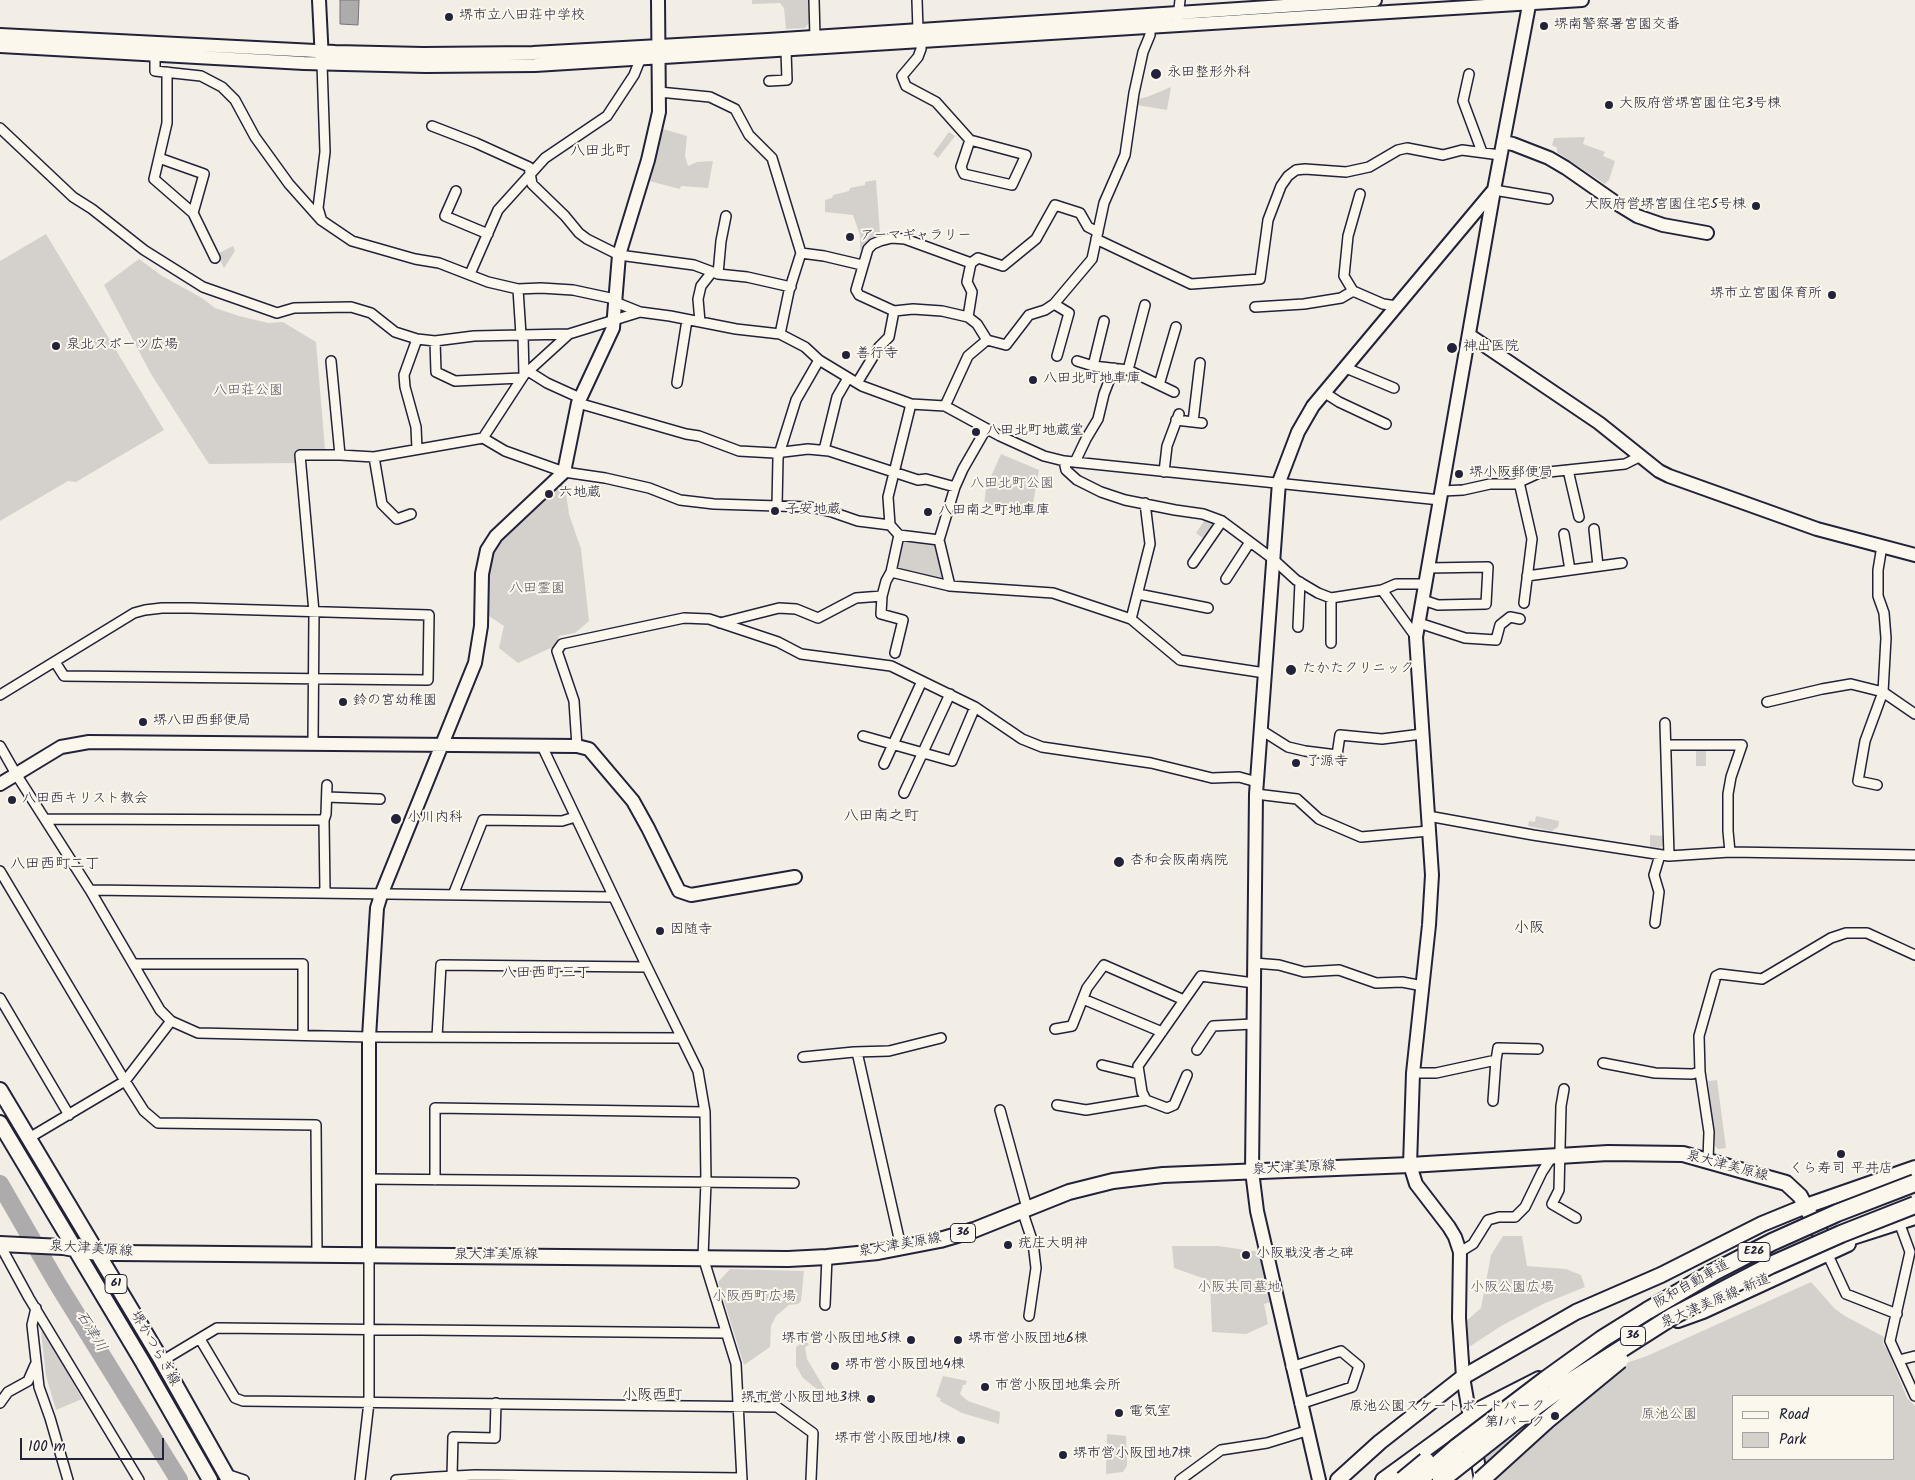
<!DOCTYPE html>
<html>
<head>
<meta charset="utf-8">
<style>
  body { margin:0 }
  #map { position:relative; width:1915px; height:1480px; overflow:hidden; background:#f2eee5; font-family:Kalam,sans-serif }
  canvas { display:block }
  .legend { position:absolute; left:1732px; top:1395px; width:162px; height:65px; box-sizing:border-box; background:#fbf7ec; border:1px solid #a4a2a5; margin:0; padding:6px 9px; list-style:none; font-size:15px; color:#22223b }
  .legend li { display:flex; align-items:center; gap:10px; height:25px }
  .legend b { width:25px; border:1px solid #a4a2a5 }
  .scale { position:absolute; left:20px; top:1438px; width:144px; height:22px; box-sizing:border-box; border:2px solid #22223b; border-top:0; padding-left:6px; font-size:15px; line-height:18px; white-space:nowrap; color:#22223b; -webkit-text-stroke:4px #fbf7ec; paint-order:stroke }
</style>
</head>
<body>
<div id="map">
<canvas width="1915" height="1480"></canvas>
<ul class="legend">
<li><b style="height:6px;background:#fbf7ec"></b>Road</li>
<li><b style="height:14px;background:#d4d1cc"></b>Park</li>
</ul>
<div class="scale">100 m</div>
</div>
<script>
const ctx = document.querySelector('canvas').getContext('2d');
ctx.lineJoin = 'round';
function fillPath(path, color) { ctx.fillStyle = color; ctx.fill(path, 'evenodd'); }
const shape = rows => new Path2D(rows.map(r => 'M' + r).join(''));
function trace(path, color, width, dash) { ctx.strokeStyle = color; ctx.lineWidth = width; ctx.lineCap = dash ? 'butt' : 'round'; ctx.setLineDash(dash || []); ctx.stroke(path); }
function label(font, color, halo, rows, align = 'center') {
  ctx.font = font + ' Kalam,"Klee One",sans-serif'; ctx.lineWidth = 4; ctx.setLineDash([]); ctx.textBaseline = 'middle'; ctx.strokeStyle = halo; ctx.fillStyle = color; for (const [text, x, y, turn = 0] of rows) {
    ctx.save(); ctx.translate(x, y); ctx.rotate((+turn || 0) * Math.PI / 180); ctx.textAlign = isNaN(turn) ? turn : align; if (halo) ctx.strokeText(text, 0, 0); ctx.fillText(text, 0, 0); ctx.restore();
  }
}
const green = shape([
  [752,0,809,0,810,22,805,28,786,29,784,8,780,3,752,4],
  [1171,87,1167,110,1137,105,1138,99,1147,97],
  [663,129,687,136,685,156,688,166,697,162,713,161,708,188,681,186,680,189,649,181],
  [949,132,955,136,938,158,933,154],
  [1585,137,1583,144,1605,152,1603,156,1615,161,1609,180,1605,184,1557,152,1557,148,1552,145,1554,138],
  [876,180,880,233,871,239,860,250,860,235,853,215,825,212,825,200,832,198,833,195,849,191,850,188,865,185,865,182],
  [46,234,164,430,76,482,68,481,0,521,0,261],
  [233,246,235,251,224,268,217,254],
  [139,259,162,276,202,298,215,308,239,316,268,323,283,322,316,342,325,449,296,452,296,463,209,464,151,374,104,285],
  [1001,454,1039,470,1031,515,1022,515,1019,512,984,506,986,488],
  [560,485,565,486,569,514,581,549,589,621,575,633,559,636,555,646,518,663,499,648,504,626,486,614,491,559,497,543,554,487],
  [1206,518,1211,521,1213,526,1204,539,1196,533],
  [904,538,934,542,937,545,945,577,940,581,899,570,896,566,900,541],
  [1696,747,1706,747,1706,766,1696,766],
  [1536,816,1559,821,1558,827,1552,831,1528,826,1529,821,1535,822],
  [1650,835,1663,836,1664,845,1659,848,1650,847],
  [1717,1080,1726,1148,1718,1149,1715,1146,1708,1081],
  [1503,1236,1522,1236,1527,1266,1566,1269,1581,1275,1585,1287,1543,1304,1501,1326,1466,1349,1465,1322,1481,1308,1491,1255],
  [1172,1246,1218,1246,1260,1252,1271,1302,1264,1304,1268,1324,1246,1334,1212,1332,1210,1283,1208,1280,1174,1268],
  [730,1269,804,1271,801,1301,798,1304,789,1305,776,1316,771,1326,770,1347,744,1365,718,1282],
  [1811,1282,1835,1309,1845,1316,1884,1337,1883,1344,1888,1351,1907,1398,1915,1406,1915,1480,1488,1480,1480,1439,1594,1374,1647,1356],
  [1734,1396,1894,1396,1894,1459,1734,1459],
  [44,1331,82,1399,56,1410,46,1376,41,1332],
  [803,1336,809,1345,805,1347,807,1359,826,1391,823,1394,803,1378,796,1366,796,1347,800,1344,798,1339],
  [943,1376,967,1381,965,1385,963,1385,960,1394,968,1401,1000,1412,999,1424,962,1413,940,1401,941,1399,936,1396],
  [1107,1434,1126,1436,1127,1466,1123,1472,1106,1474]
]);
const water = shape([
  [340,0,359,0,358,25,340,24,340,0]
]);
const river = shape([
  [0,1184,57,1283,179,1480]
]);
const street = shape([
  [814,0,815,37],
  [917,0,918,30],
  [1178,18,1180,0],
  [921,41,921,49,918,57,902,76,906,86,936,102,970,140,1026,155,1012,185,964,174,961,167,970,140],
  [155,56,155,71,201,76,222,87,235,100,255,137,289,184,321,220,352,241,415,259,439,263,488,282,518,289,541,288,573,290,615,299],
  [167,72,167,123,154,179,193,213,215,258],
  [1469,74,1463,101,1482,152],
  [769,81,787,80,786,51],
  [659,92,710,97,735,109,749,135,772,158,801,253,824,256,862,265],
  [432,126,476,143,529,167,532,184,565,216,579,233,587,239,619,255,694,265,718,274,747,277,791,287],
  [0,128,73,197,92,209,144,250,203,287,277,313,294,308,351,307,371,313,395,332,417,339,435,341,474,336,569,334,640,312],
  [159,158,204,174,193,213],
  [1494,190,1548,199],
  [456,191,445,216,488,234],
  [1360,194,1348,236,1344,276,1353,291,1383,304,1397,306],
  [321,218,318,208,325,152,322,64],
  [1098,232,1088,227,1080,213,1055,205,1036,239,1003,266,978,258,971,263,967,282,972,292,968,317,977,324,987,340,1006,345,1029,315,1045,310,1054,304,1092,259,1104,203,1125,155,1134,93,1143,52,1150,35,1150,27],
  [1096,239,1191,284,1260,279,1268,220,1281,186,1288,176,1296,170,1305,169,1346,172,1369,167,1398,150,1407,148,1443,155,1462,150,1500,155],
  [470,274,498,210,545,158,607,116,634,75,640,60],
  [718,274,721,241,726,216],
  [518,289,521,335],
  [615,302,640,312,670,316,736,329,780,334,805,347,819,360,862,386,911,404,945,406,1000,436,1044,456,1064,461,1440,500],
  [1054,304,1069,313,1057,356],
  [1255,307,1304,304,1341,298,1353,291],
  [894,311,859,295,856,290,868,249,873,244,880,241,892,238,905,239,971,263],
  [700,322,698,299,701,286,712,272],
  [780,334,789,291,801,253],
  [417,339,404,375,405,387,416,427,417,449],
  [435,341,436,372,455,381,521,378],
  [331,361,340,455],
  [1077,361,1093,366,1128,370,1174,392],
  [1093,366,1104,321],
  [1346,368,1394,388],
  [1128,370,1145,305],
  [528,371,547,383,580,398],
  [524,375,569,334],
  [677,383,687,320],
  [857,383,879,347,889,337,894,311,913,309,942,311,968,317],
  [1159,385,1176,327],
  [1325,393,1339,402,1386,424],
  [578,403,686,434,699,436,739,451,775,453,808,449,829,451,918,480,926,479,955,487],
  [911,404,888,497,890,525,899,535,939,540,950,586,1053,593,1131,619,1180,660,1265,673],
  [945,406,968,356,987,340],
  [1176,420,1202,423],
  [1193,422,1200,363],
  [483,438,524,375,523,335],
  [824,450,837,397,848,378],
  [374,457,382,504,397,519,411,514],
  [1064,461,1066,470,1077,480,1101,492,1125,500,1175,510,1203,514,1222,521,1273,559,1296,580,1318,593,1331,598,1382,590,1416,637],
  [1075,462,1086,439,1098,419,1104,394,1114,368],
  [1568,470,1579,517],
  [1164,472,1167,446,1179,414],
  [1519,482,1532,539,1524,603],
  [1442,491,1463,490,1490,484,1515,484,1539,473,1625,464,1641,456],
  [777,506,778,458,780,451,796,400,819,360],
  [1594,529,1598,566],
  [1564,534,1570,570],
  [899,535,891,572,950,586],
  [939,540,955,487,963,469,986,429],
  [1193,563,1222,521],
  [891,572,886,581,882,596,881,614,903,620,895,653],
  [1527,576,1622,563],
  [1226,579,1250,542],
  [1382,590,1396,584,1425,584],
  [1138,594,1208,608],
  [1331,598,1331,643],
  [1423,600,1438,605,1486,604,1488,567,1428,568],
  [1131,619,1150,544,1145,503],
  [720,623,779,608,796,609,818,618,856,598,882,596],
  [1419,623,1465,638,1496,640,1500,625,1510,617,1520,619],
  [1298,627,1300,582],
  [0,695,134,613,145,610,162,608,190,608,429,615,428,680,64,676,55,662],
  [1767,702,1822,689,1851,684,1883,692,1915,714],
  [1665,723,1669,856],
  [1261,730,1288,747,1305,751,1337,755,1340,735,1382,739,1422,734],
  [863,736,952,761,975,707],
  [313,742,314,612,300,455,340,455,374,457,483,438,505,451,564,472,605,478,649,488,680,500,714,504,810,507,832,512,858,521,890,525],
  [1666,745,1742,745,1731,777,1728,794,1728,831,1730,852],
  [0,746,16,774,90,890,160,1010,171,1021,198,1033,369,1037,682,1038],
  [542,746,647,967,698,1071,705,1112,706,1182,703,1257,736,1364,742,1480],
  [577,746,574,701,557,651,562,644,684,618,709,619,778,642,801,654,891,666,975,707,1022,739,1042,747,1151,763,1212,778,1239,777,1257,782],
  [884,764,922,681],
  [1877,785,1858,781,1865,741,1883,692,1886,638,1884,613,1878,596,1878,570,1882,546],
  [904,793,950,694],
  [1256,794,1297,799,1319,819,1361,837,1429,831],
  [327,797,380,799],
  [1428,816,1533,835,1669,856,1730,852,1915,855],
  [45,819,324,820,325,892],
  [324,820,326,814,327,785],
  [0,871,125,1081,144,1111,158,1123,316,1125,317,1255],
  [90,890,613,897],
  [453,895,483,820,562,821,575,817],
  [1655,923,1659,892,1654,875,1660,855],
  [1254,963,1279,965,1304,972,1339,970,1376,983,1402,982,1423,986],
  [133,964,303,964,303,1035],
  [0,998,69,1115],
  [1083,999,1162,1032],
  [1055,1029,1072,1026,1087,988,1104,965,1184,1000],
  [437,1037,441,965,647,967],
  [1197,1050,1213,1026,1253,1024],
  [857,1052,901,1247],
  [803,1057,854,1052,889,1051,941,1038],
  [1603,1063,1655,1073,1692,1074,1700,1072],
  [1102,1065,1139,1074],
  [1413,1073,1436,1073,1496,1060,1498,1048,1538,1049],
  [1187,1075,1174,1105,1167,1108,1146,1100,1142,1092,1138,1066,1201,976,1254,983],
  [1564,1089,1561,1106,1559,1190,1552,1204,1576,1218],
  [1493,1101,1496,1060],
  [1057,1105,1086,1110,1146,1100],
  [1000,1110,1027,1208],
  [29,1138,125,1081,171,1021],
  [1708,1160,1709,1132,1700,1072,1699,1036,1716,976,1720,974,1762,979,1831,938,1846,933,1867,933,1915,955],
  [368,1179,794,1183],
  [435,1180,435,1108,705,1112],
  [1022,1210,1033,1243,1036,1268,1029,1316],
  [1899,1222,1910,1252,1890,1341,1915,1396],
  [0,1245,29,1298,139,1480],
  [1460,1252,1473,1244,1488,1220,1499,1217,1515,1217,1525,1207,1542,1172,1553,1155],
  [1827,1253,1846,1294,1897,1314],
  [825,1305,827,1257],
  [36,1308,32,1325,39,1387,50,1418,68,1480],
  [200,1339,235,1398,243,1401,777,1407,813,1433,811,1480],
  [1899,1360,1915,1356],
  [162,1361,217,1328,726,1333],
  [1291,1367,1341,1351,1359,1366,1352,1387,1300,1404],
  [0,1403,8,1392,28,1381,35,1365],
  [226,1474,244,1480],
  [452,1476,453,1437,495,1438,496,1403],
  [436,1477,475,1475,742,1478],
  [360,1480,369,1402,369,1255],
  [396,1480,436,1477,440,1479],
  [1180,1480,1221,1450,1267,1443,1306,1431]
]);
const secondary = shape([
  [319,0,322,60],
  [0,35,335,52,423,54,533,53,768,40,1375,0],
  [0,46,304,63,426,66,535,65,1582,0],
  [1503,142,1513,144,1549,158,1566,168,1619,205,1637,216,1663,225,1707,233],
  [1469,335,1599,423,1659,471,1669,476,1817,529,1915,555],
  [0,784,61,747,89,742,577,746,589,749,633,801,648,828,679,891,691,895,795,877],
  [369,1255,369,1037,377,908,381,895,475,663,481,626,482,574,487,550,496,536,564,472,578,403,613,328,619,255,648,160,659,112,658,0],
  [1319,1480,1257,1211,1252,1171,1256,794,1279,482,1298,432,1313,406,1492,192],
  [1481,1480,1463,1377,1459,1318,1460,1252,1455,1237,1449,1227,1416,1184,1410,1165,1413,1073,1429,925,1432,875,1416,637,1494,190,1530,0]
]);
const primary = shape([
  [0,1090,162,1361,229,1480],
  [0,1123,142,1361,210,1480],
  [0,1244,63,1247,97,1253,117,1253,788,1259,827,1257,878,1252,940,1240,974,1230,1069,1192,1113,1181,1163,1175,1410,1165,1608,1153,1683,1154,1786,1183,1800,1196,1820,1233,1826,1239,1837,1242,1915,1217],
  [1678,1320,1703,1311,1848,1244],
  [1592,1352,1635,1335],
  [1338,1480,1380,1442,1463,1377,1576,1312,1661,1275,1762,1224,1806,1206,1915,1168],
  [1383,1480,1482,1408,1539,1379]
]);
const highwayBridge = shape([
  [1403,1480,1426,1461],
  [1419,1480,1457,1447,1545,1380,1602,1339,1647,1311,1712,1273,1772,1242,1837,1213,1915,1183],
  [1441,1480,1517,1420,1571,1381,1673,1316,1771,1265,1841,1234,1915,1205],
  [1481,1480,1547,1420,1620,1360]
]);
const markers = [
  [449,17,5,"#22223b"],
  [1544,26,5,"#22223b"],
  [1156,74,6,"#22223b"],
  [1609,105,5,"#22223b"],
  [1756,206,5,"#22223b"],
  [850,237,5,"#22223b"],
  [1832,295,5,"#22223b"],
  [56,346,5,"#22223b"],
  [1452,348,6,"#22223b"],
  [846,355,5,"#22223b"],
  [1033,380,5,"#22223b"],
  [976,432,5,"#22223b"],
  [1459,474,5,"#22223b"],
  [549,494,5,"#22223b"],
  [775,511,5,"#22223b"],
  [928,512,5,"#22223b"],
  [1291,670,6,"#22223b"],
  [343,702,5,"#22223b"],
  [143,722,5,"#22223b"],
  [1296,763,5,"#22223b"],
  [12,800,5,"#22223b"],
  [396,819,6,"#22223b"],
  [1119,862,6,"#22223b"],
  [660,931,5,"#22223b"],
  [1841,1154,5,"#22223b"],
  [1008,1245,5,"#22223b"],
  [1246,1255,5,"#22223b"],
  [911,1340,5,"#22223b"],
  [958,1340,5,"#22223b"],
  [835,1366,5,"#22223b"],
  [985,1387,5,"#22223b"],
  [871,1399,5,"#22223b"],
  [1119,1413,5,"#22223b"],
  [1555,1416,5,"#22223b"],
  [961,1440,5,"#22223b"],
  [1063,1455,5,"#22223b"]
];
const shields = [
  [963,1233,25],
  [1754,1252,32],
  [116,1284,22],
  [1633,1336,25]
];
const shieldNames = [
  ["36",963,1233],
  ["E26",1754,1252],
  ["61",116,1284],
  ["36",1633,1336]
];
const poiNames = [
  ["堺市立八田荘中学校",459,17],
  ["堺南警察署宮園交番",1554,26],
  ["永田整形外科",1167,74],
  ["大阪府営堺宮園住宅3号棟",1619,105],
  ["大阪府営堺宮園住宅5号棟",1746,206,"right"],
  ["アーマギャラリー",860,237],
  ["堺市立宮園保育所",1822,295,"right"],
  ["泉北スポーツ広場",66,346],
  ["神出医院",1463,348],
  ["善行寺",856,355],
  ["八田北町地車庫",1043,380],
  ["八田北町地蔵堂",986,432],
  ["堺小阪郵便局",1469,474],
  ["六地蔵",559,494],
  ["子安地蔵",785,511],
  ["八田南之町地車庫",938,512],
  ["たかたクリニック",1302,670],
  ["鈴の宮幼稚園",353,702],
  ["堺八田西郵便局",153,722],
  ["了源寺",1306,763],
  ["八田西キリスト教会",22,800],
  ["小川内科",407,819],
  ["杏和会阪南病院",1130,862],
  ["因随寺",670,931],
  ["くら寿司 平井店",1841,1170,"center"],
  ["疣庄大明神",1018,1245],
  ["小阪戦没者之碑",1256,1255],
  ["堺市営小阪団地5棟",901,1340,"right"],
  ["堺市営小阪団地6棟",968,1340],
  ["堺市営小阪団地4棟",845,1366],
  ["市営小阪団地集会所",995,1387],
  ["堺市営小阪団地3棟",861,1399,"right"],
  ["原池公園スケートボードパーク",1545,1408,"right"],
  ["第1パーク",1545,1424,"right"],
  ["電気室",1129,1413],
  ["堺市営小阪団地1棟",951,1440,"right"],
  ["堺市営小阪団地7棟",1073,1455]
];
const parkNames = [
  ["八田荘公園",248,392],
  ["八田北町公園",1012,485],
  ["八田霊園",537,590],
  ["小阪共同墓地",1239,1289],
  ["小阪公園広場",1512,1289],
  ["小阪西町広場",754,1298],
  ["原池公園",1669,1416]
];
const streetNames = [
  ["泉大津美原線",1727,1167,15],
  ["泉大津美原線",1294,1169,-3],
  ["泉大津美原線",900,1246,-10],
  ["泉大津美原線",91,1250,4],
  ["泉大津美原線",496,1256],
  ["阪和自動車道",1692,1285,-29],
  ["泉大津美原線 新道",1716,1302,-23],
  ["堺かつらぎ線",154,1349,60]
];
const neighbourhoodNames = [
  ["八田北町",600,152],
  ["八田南之町",881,817],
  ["八田西町二丁",55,865],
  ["小阪",1529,929],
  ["八田西町三丁",546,974],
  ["小阪西町",652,1396]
];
const waterNames = [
  ["石津川",90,1332,59]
];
fillPath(green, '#d4d1cc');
fillPath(water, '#aeabad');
trace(water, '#76747f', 1);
trace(river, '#aeabad', 18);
trace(street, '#22223b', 12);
trace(secondary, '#22223b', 16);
trace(primary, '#22223b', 18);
trace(street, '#fbf7ec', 9);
trace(secondary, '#fbf7ec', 12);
trace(primary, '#fbf7ec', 14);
trace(highwayBridge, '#22223b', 20, []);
trace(highwayBridge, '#fbf7ec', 16);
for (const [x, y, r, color] of markers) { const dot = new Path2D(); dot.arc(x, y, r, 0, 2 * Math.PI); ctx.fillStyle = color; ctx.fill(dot); trace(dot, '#fbf7ec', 2); }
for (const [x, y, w] of shields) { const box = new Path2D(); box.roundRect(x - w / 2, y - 9.5, w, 19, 4); ctx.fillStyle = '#fbf7ec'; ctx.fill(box); trace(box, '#22223b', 1); }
label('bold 12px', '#22223b', null, shieldNames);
label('14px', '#22223b', '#fbf7ec', poiNames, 'left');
label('14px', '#575766', '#fbf7ec', parkNames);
label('14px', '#22223b', '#fbf7ec', streetNames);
label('15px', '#22223b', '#fbf7ec', neighbourhoodNames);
label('italic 15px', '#535263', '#fbf7ec', waterNames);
</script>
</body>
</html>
